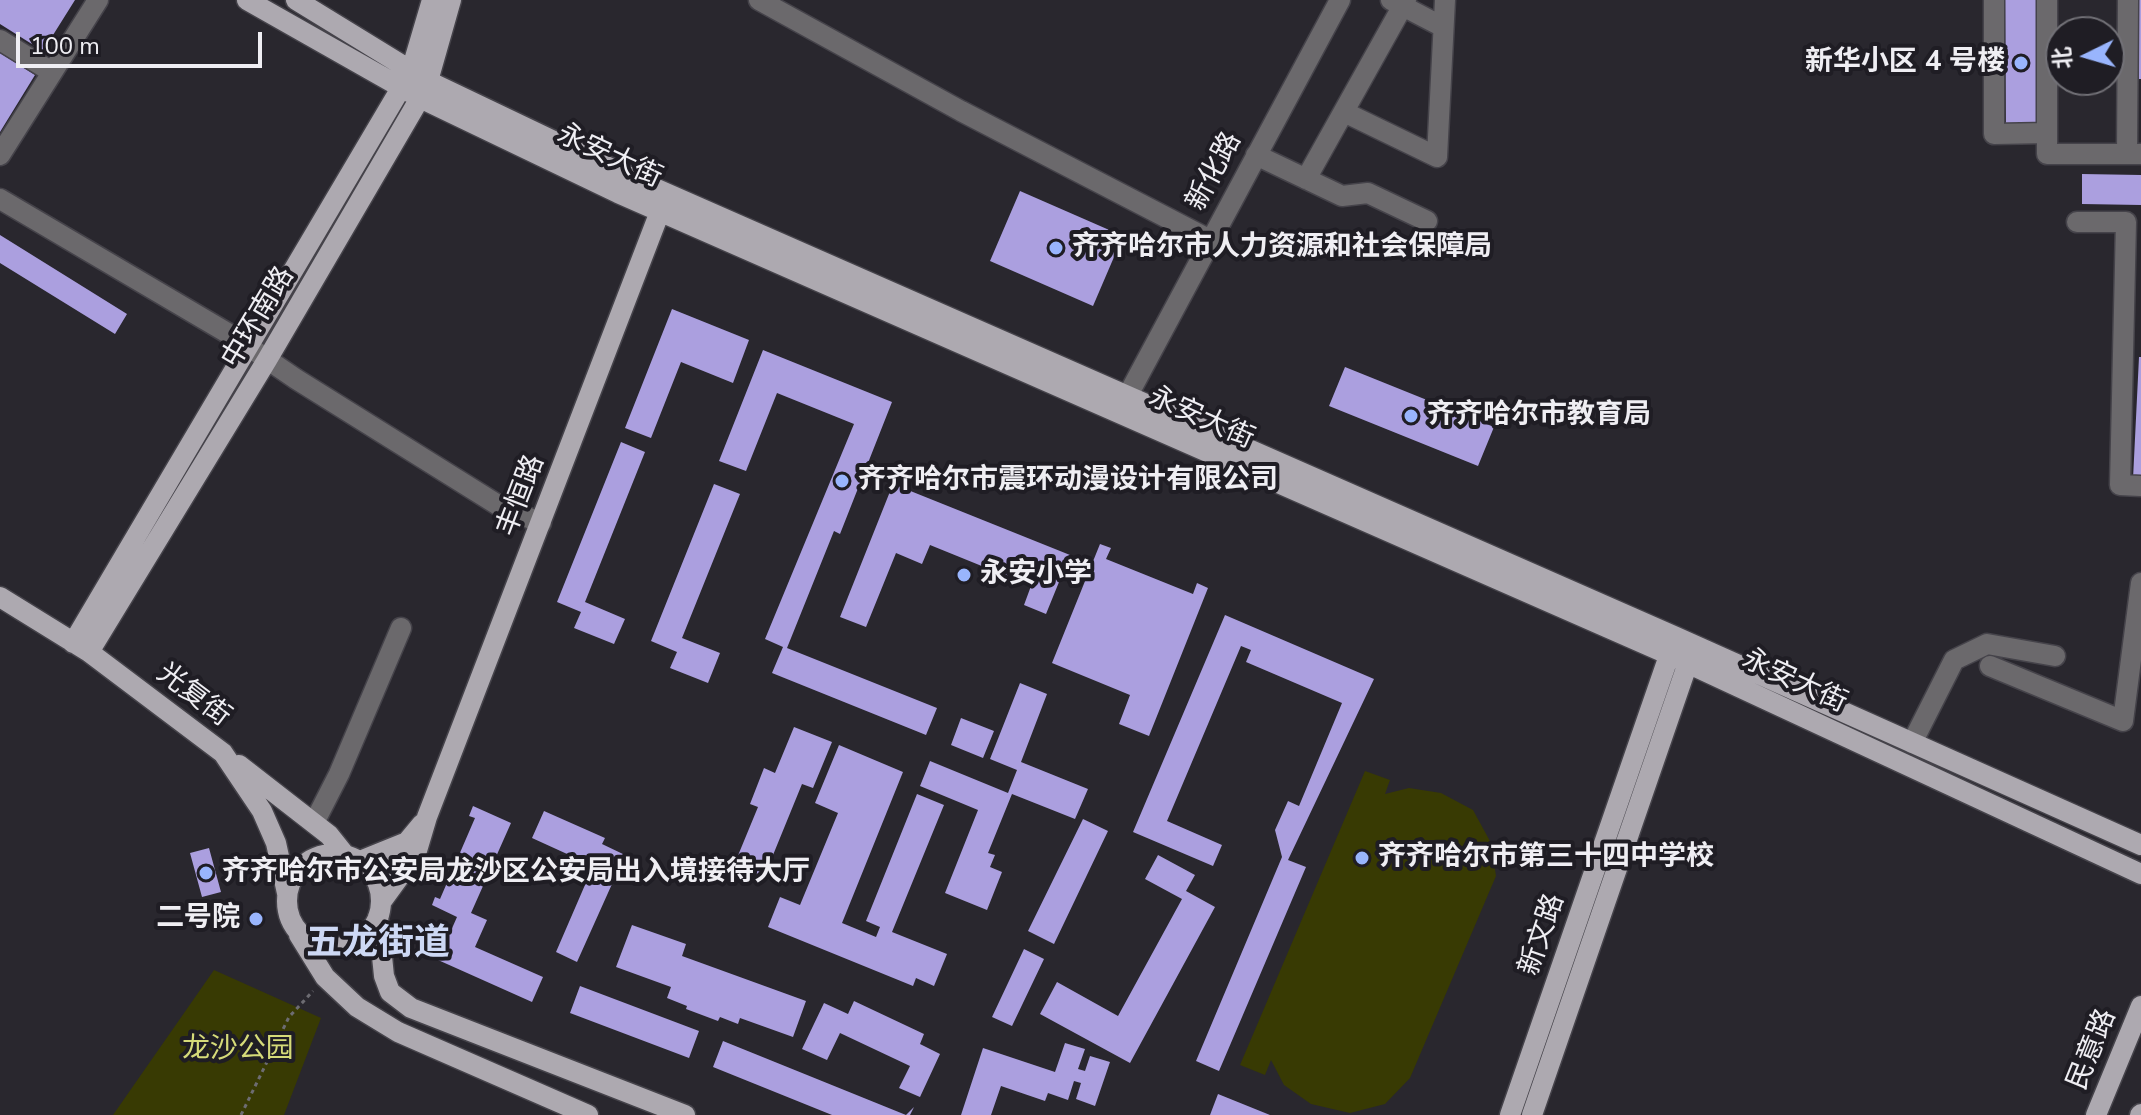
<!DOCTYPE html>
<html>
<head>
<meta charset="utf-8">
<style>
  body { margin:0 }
  #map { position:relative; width:2141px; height:1115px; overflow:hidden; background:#29272e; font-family:"Nunito Sans","Noto Sans SC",sans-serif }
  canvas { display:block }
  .north { position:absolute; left:2045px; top:16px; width:80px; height:80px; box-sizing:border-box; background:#1f1d24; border:2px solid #727177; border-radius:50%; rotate:265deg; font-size:22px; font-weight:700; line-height:32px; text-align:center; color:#efeef3 }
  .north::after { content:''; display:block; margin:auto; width:28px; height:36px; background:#99b5fd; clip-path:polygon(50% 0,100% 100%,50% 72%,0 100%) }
  .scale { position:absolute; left:16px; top:32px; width:246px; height:36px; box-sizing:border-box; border:4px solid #efeef3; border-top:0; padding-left:10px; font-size:24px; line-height:28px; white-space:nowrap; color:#efeef3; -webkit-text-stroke:6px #1f1d24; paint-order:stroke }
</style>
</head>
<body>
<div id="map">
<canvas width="2141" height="1115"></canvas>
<div class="north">北</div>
<div class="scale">100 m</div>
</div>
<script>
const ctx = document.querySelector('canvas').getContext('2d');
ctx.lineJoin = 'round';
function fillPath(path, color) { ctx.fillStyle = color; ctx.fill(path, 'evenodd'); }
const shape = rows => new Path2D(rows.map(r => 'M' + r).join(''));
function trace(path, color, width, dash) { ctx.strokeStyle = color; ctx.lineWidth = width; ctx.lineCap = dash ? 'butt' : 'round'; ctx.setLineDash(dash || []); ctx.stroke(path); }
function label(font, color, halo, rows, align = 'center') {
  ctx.font = font + ' "Nunito Sans","Noto Sans SC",sans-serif'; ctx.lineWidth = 8; ctx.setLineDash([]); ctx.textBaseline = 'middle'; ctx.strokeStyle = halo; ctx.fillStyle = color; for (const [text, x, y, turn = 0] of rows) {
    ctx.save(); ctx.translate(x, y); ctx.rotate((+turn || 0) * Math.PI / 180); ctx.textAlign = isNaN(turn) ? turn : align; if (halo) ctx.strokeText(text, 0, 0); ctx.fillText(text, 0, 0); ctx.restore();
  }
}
const green = shape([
  [1365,771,1390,780,1385,794,1409,788,1441,793,1473,810,1491,843,1496,876,1410,1078,1385,1104,1350,1113,1311,1104,1284,1085,1271,1060,1265,1075,1240,1065],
  [214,970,321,1018,284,1115,113,1115]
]);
const building = shape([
  [0,0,75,0,43,51,0,24],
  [2005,0,2037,0,2037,125,2006,125],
  [2137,0,2141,0,2141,79,2138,79],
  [0,53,35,75,0,132],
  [2082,174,2141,175,2141,205,2082,204],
  [1020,191,1123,236,1093,306,990,261],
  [0,235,127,314,115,334,0,263],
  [672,309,749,340,733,383,681,362,651,438,625,428],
  [763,350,892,402,840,534,834,531,787,648,937,708,926,735,772,673,783,647,765,639,854,424,777,393,746,471,719,461],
  [2139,357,2141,357,2141,479,2133,479],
  [1345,367,1494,427,1478,466,1329,406],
  [621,442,645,452,585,602,625,619,614,644,574,628,581,612,557,602],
  [714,484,740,494,682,638,720,653,708,683,670,668,677,652,651,641],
  [893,484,1070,555,1046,614,1024,605,1031,586,930,545,922,564,896,553,866,627,840,617],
  [1100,544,1111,548,1106,559,1193,594,1197,583,1208,588,1149,736,1119,724,1130,695,1052,663],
  [1225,615,1374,679,1288,860,1306,867,1219,1071,1196,1061,1282,857,1275,830,1288,801,1299,806,1342,703,1246,662,1251,650,1241,646,1167,821,1222,845,1213,866,1133,832],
  [1020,683,1047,694,1021,762,1088,789,1075,819,1012,794,988,853,995,855,990,867,1002,872,987,910,945,893,978,810,920,786,930,761,1008,793,1017,770,990,759],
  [961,718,994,731,983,758,951,745],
  [794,727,832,742,813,788,802,784,762,882,732,870,758,807,750,804,764,768,775,773],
  [839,745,903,772,842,923,876,937,880,927,866,921,917,794,944,805,892,932,947,954,934,986,916,978,913,986,768,927,780,897,800,905,838,813,815,803],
  [473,806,511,823,471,913,487,920,475,947,543,977,532,1002,438,960,457,917,432,905,435,897,440,899,475,818,469,816],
  [544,811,605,838,602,844,625,855,577,962,556,952,588,878,595,881,600,869,532,838],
  [1083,819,1108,831,1054,944,1028,931],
  [209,848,221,892,202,897,190,853],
  [1158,855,1195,875,1186,891,1215,907,1130,1063,1040,1014,1057,982,1118,1016,1182,899,1145,879],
  [632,925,686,944,682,956,806,1001,793,1037,740,1018,738,1024,720,1017,718,1021,686,1009,687,1006,667,998,671,987,616,967],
  [1024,949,1044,959,1012,1026,992,1017],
  [580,986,699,1031,689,1058,570,1013],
  [854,1001,924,1034,920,1044,940,1054,920,1097,899,1088,910,1066,840,1033,827,1060,802,1049,824,1003,848,1014],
  [723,1041,906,1115,914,1107,910,1115,832,1115,713,1067],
  [1065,1043,1085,1049,1078,1069,1085,1071,1090,1056,1110,1062,1095,1106,1076,1099,1081,1083,1074,1081,1068,1100,1048,1093,1045,1101,1001,1086,991,1115,961,1115,983,1048,1055,1072],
  [1218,1094,1270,1115,1210,1115]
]);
const path = shape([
  [241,1115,289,1017,313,991]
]);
const minor = shape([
  [759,0,961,111,1210,240],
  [1391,0,1443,27],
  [1994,0,1994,134,2047,133],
  [2047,0,2047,154,2141,154],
  [0,40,52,72],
  [1344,112,1437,157,1445,0],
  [2127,154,2128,0],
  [0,155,98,0],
  [1256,155,1342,196,1368,193,1427,221],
  [1306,179,1406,0],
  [0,199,236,338,296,379,498,505,541,523],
  [2077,222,2126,222,2120,485,2141,486],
  [1120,410,1340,0],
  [1990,666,2123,721,2141,583],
  [1912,743,1954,660,1987,644,2055,656],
  [314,823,339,774,401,628]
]);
const major = shape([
  [247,0,420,98,618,193,1670,655,2141,874],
  [296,0,428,81,627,176,1676,637,2141,845],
  [0,597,89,652,223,753,262,811,276,843,287,893],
  [73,643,401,88,411,71,432,0],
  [89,652,267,360,420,98,428,81,451,0],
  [239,765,329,835,345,855],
  '287 901a47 47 0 1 1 94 0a47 47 0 1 1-94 0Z',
  [360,861,407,842,422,824],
  [381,902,416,854,427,817,664,201],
  [378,917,384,976,390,992,411,1008,685,1115],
  [299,935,325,977,357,1007,398,1032,588,1115],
  [1510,1115,1673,644],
  [1532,1115,1691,654],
  [2096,1115,2141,1006],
  [2140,1115,2141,1114]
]);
const markers = [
  [2021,63,8,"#99b5fd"],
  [1056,248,8,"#99b5fd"],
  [1411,416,8,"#99b5fd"],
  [842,481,8,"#99b5fd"],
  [964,575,8,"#99b5fd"],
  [1362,858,8,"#99b5fd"],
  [206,873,8,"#99b5fd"],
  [256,919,8,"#99b5fd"]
];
const poiNames = [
  ["新华小区 4 号楼",2005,63,"right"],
  ["齐齐哈尔市人力资源和社会保障局",1072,248],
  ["齐齐哈尔市教育局",1427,416],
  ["齐齐哈尔市震环动漫设计有限公司",858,481],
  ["永安小学",980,575],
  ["齐齐哈尔市第三十四中学校",1378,858],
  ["齐齐哈尔市公安局龙沙区公安局出入境接待大厅",222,873],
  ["二号院",240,919,"right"]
];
const streetNames = [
  ["永安大街",609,157,25],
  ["新化路",1215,172,-62],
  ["中环南路",259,318,-59],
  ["永安大街",1201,419,24],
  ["丰恒路",522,496,-69],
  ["永安大街",1794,682,25],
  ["光复街",193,696,37],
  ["新文路",1543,935,-71],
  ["民意路",2093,1050,-68]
];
const parkNames = [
  ["龙沙公园",238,1050]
];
const districtNames = [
  ["五龙街道",378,945]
];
fillPath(green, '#383a03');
fillPath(building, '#ab9fdf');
trace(minor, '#45434a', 23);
trace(major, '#45434a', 23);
trace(path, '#6d6c72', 3, [4, 4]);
trace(minor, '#6b696c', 20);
trace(major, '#ada9b0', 20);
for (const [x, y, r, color] of markers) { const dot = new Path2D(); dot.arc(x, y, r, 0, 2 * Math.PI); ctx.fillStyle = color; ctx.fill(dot); trace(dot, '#1f1d24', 3); }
label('bold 28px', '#efeef3', '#1f1d24', poiNames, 'left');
label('28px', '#efeef3', '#1f1d24', streetNames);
label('28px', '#d6db79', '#1f1d24', parkNames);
label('bold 36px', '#cdd8f4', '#1f1d24', districtNames);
</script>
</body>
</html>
